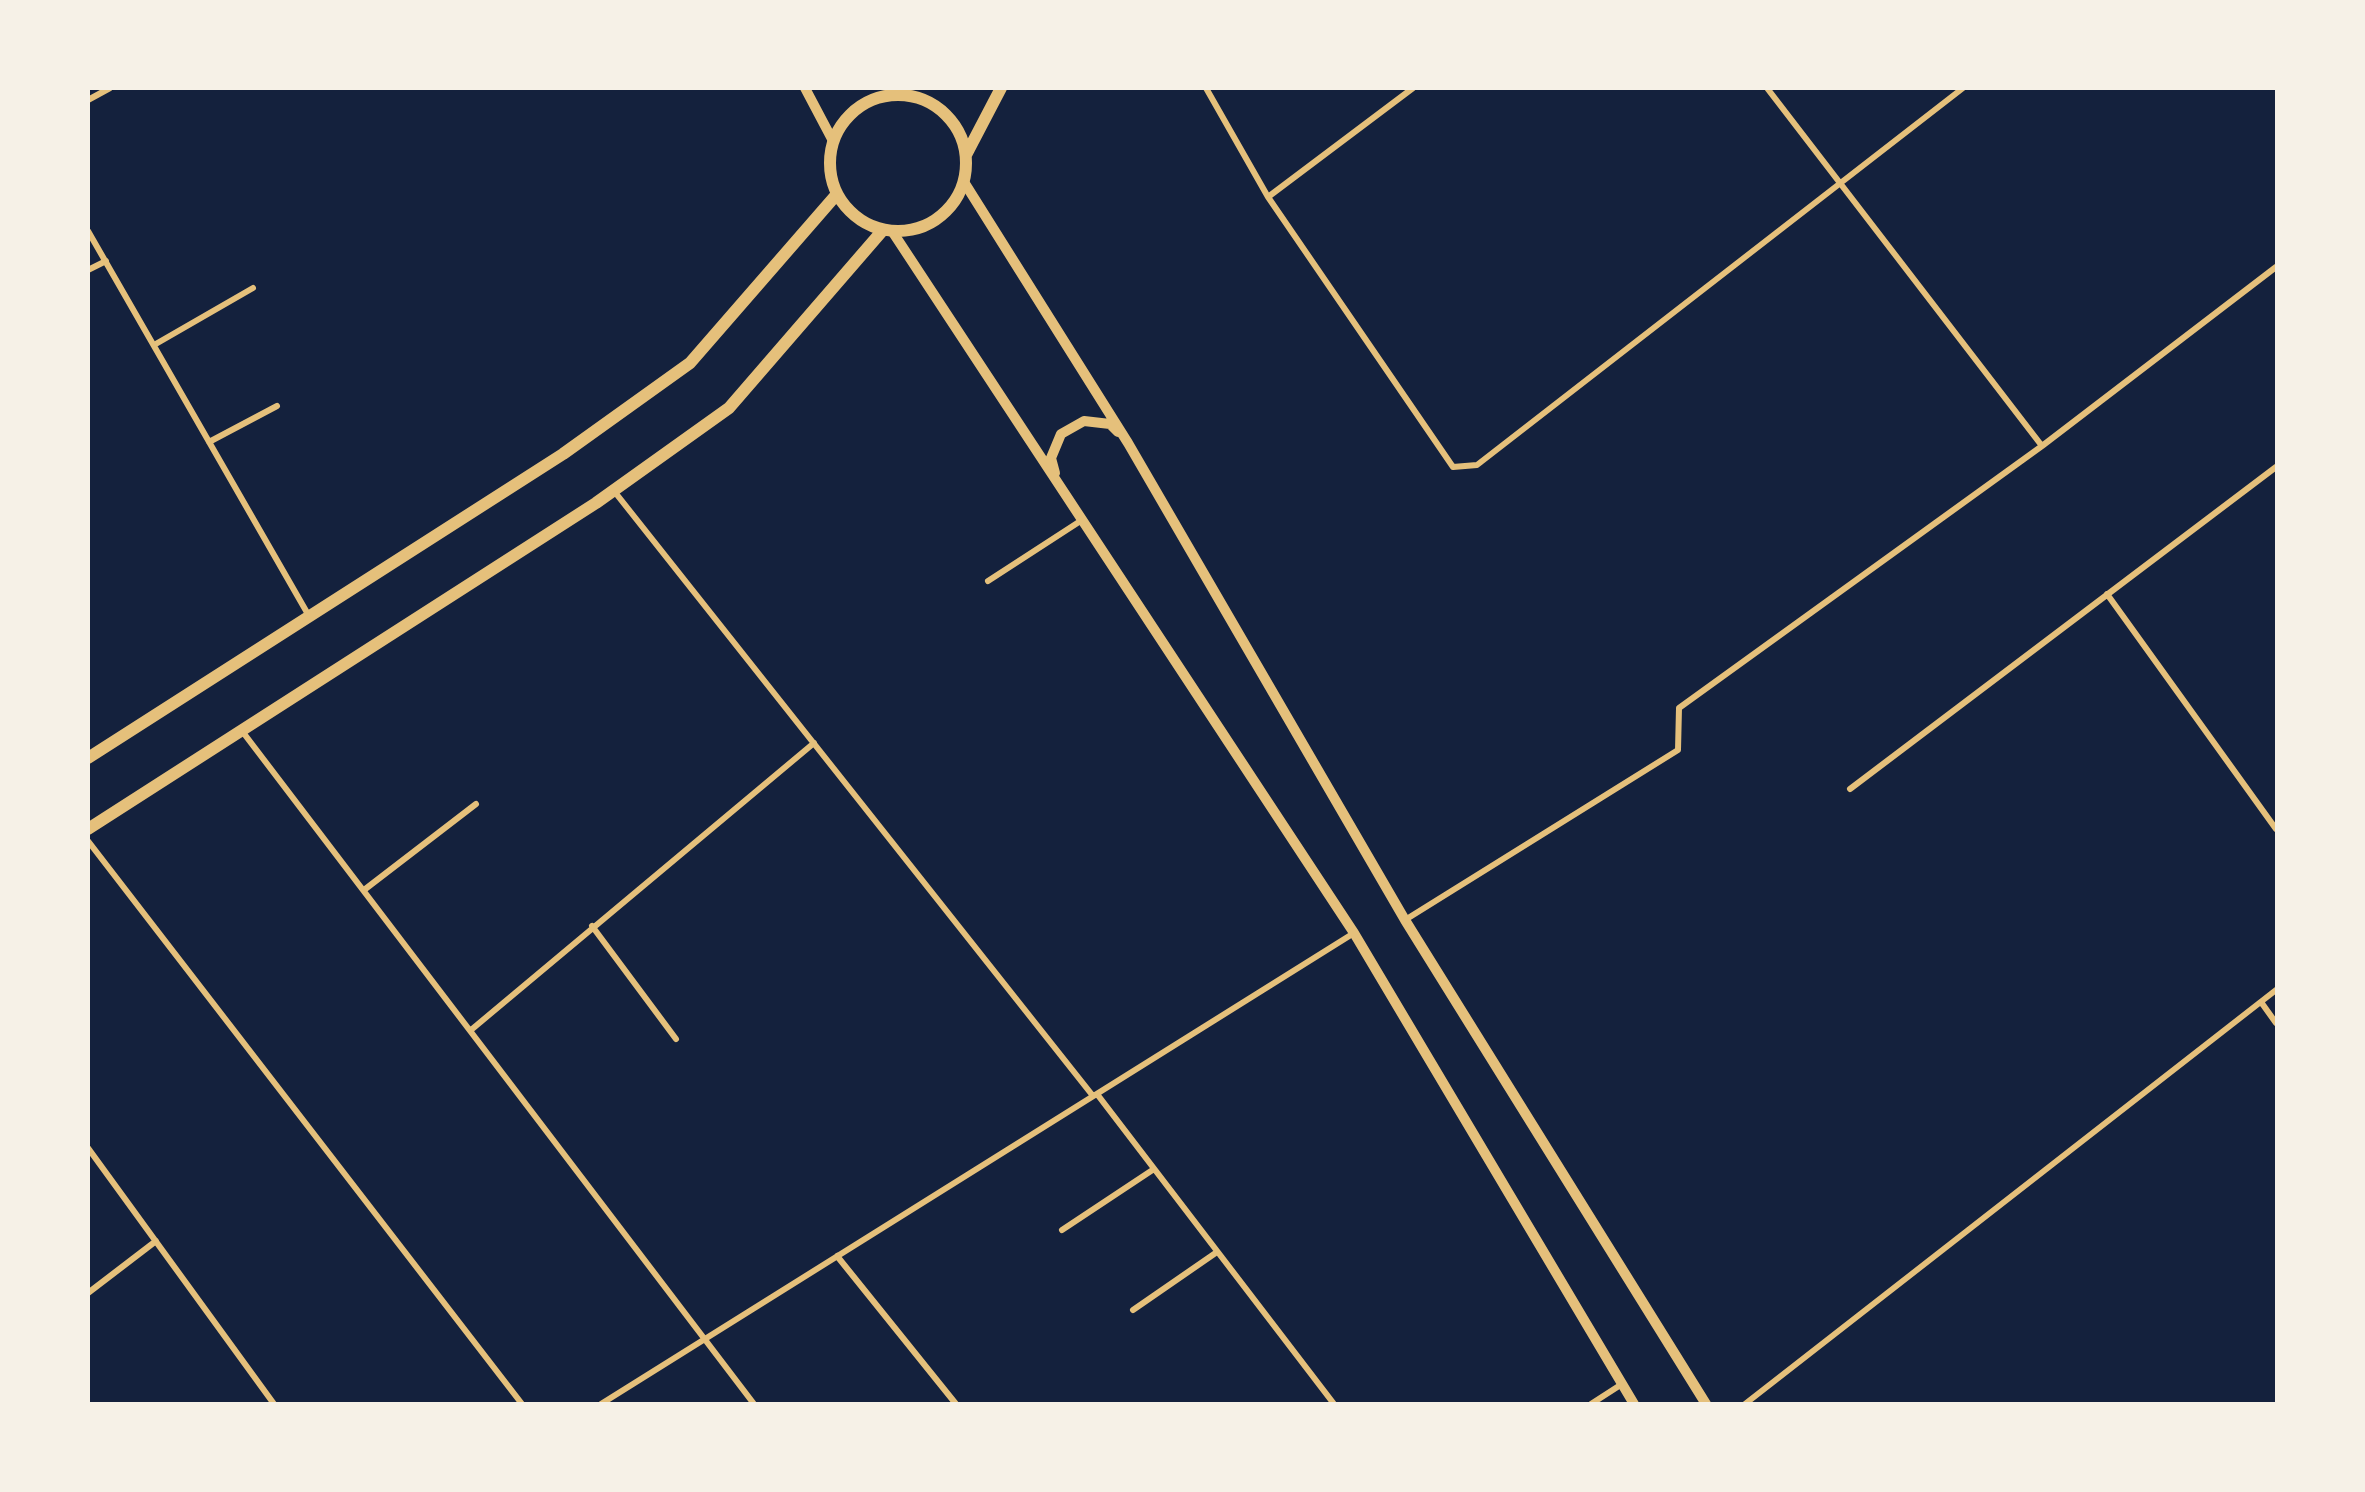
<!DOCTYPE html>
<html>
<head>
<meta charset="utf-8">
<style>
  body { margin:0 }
  #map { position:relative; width:2365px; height:1492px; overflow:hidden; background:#14213d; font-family:Poppins,sans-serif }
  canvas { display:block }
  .frame { position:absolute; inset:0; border:90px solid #f6f1e7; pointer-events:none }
</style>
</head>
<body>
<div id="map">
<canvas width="2365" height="1492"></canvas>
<div class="frame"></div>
</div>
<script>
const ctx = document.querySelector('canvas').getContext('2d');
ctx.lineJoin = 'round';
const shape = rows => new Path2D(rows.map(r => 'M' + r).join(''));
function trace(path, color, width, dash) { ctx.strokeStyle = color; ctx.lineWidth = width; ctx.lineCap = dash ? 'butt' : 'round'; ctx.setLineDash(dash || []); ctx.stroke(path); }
const minor = shape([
  [1206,88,1268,197,1453,467,1477,465,1963,88],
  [1767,88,2042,446],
  [88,100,110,88],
  [1268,197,1413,88],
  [88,231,309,616],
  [88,270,106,261],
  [154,345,253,288],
  [209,442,277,406],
  [614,491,1093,1096],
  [988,581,1082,520],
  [2107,594,2276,829],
  [242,731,754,1404],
  [1850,789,2276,467],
  [88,841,522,1404],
  [364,890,476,804],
  [1405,920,1678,750,1679,708,2042,446,2276,267],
  [592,926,676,1039],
  [2261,1002,2276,1023],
  [471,1030,814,743],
  [1097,1094,1334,1404],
  [88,1148,274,1404],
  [1062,1230,1154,1169],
  [837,1256,956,1404],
  [88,1293,156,1241],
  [1133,1310,1217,1252],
  [601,1404,1354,933],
  [1591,1404,1622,1384],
  [1745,1404,2276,990]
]);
const tertiary = shape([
  [805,88,833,141],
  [891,88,894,94],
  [964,182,1128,443,1405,920,1706,1404],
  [892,231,1354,933,1634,1404],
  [1055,473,1051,458,1061,434,1084,421,1110,424,1118,432]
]);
const secondary = shape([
  '830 163a68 68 0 1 1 136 0a68 68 0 1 1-136 0Z',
  [966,155,1001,88],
  [88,758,563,454,690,363,837,194],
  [88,829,596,503,729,408,883,230]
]);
trace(minor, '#e5c07b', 6);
trace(tertiary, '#e5c07b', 10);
trace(secondary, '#e5c07b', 12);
</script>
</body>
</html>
